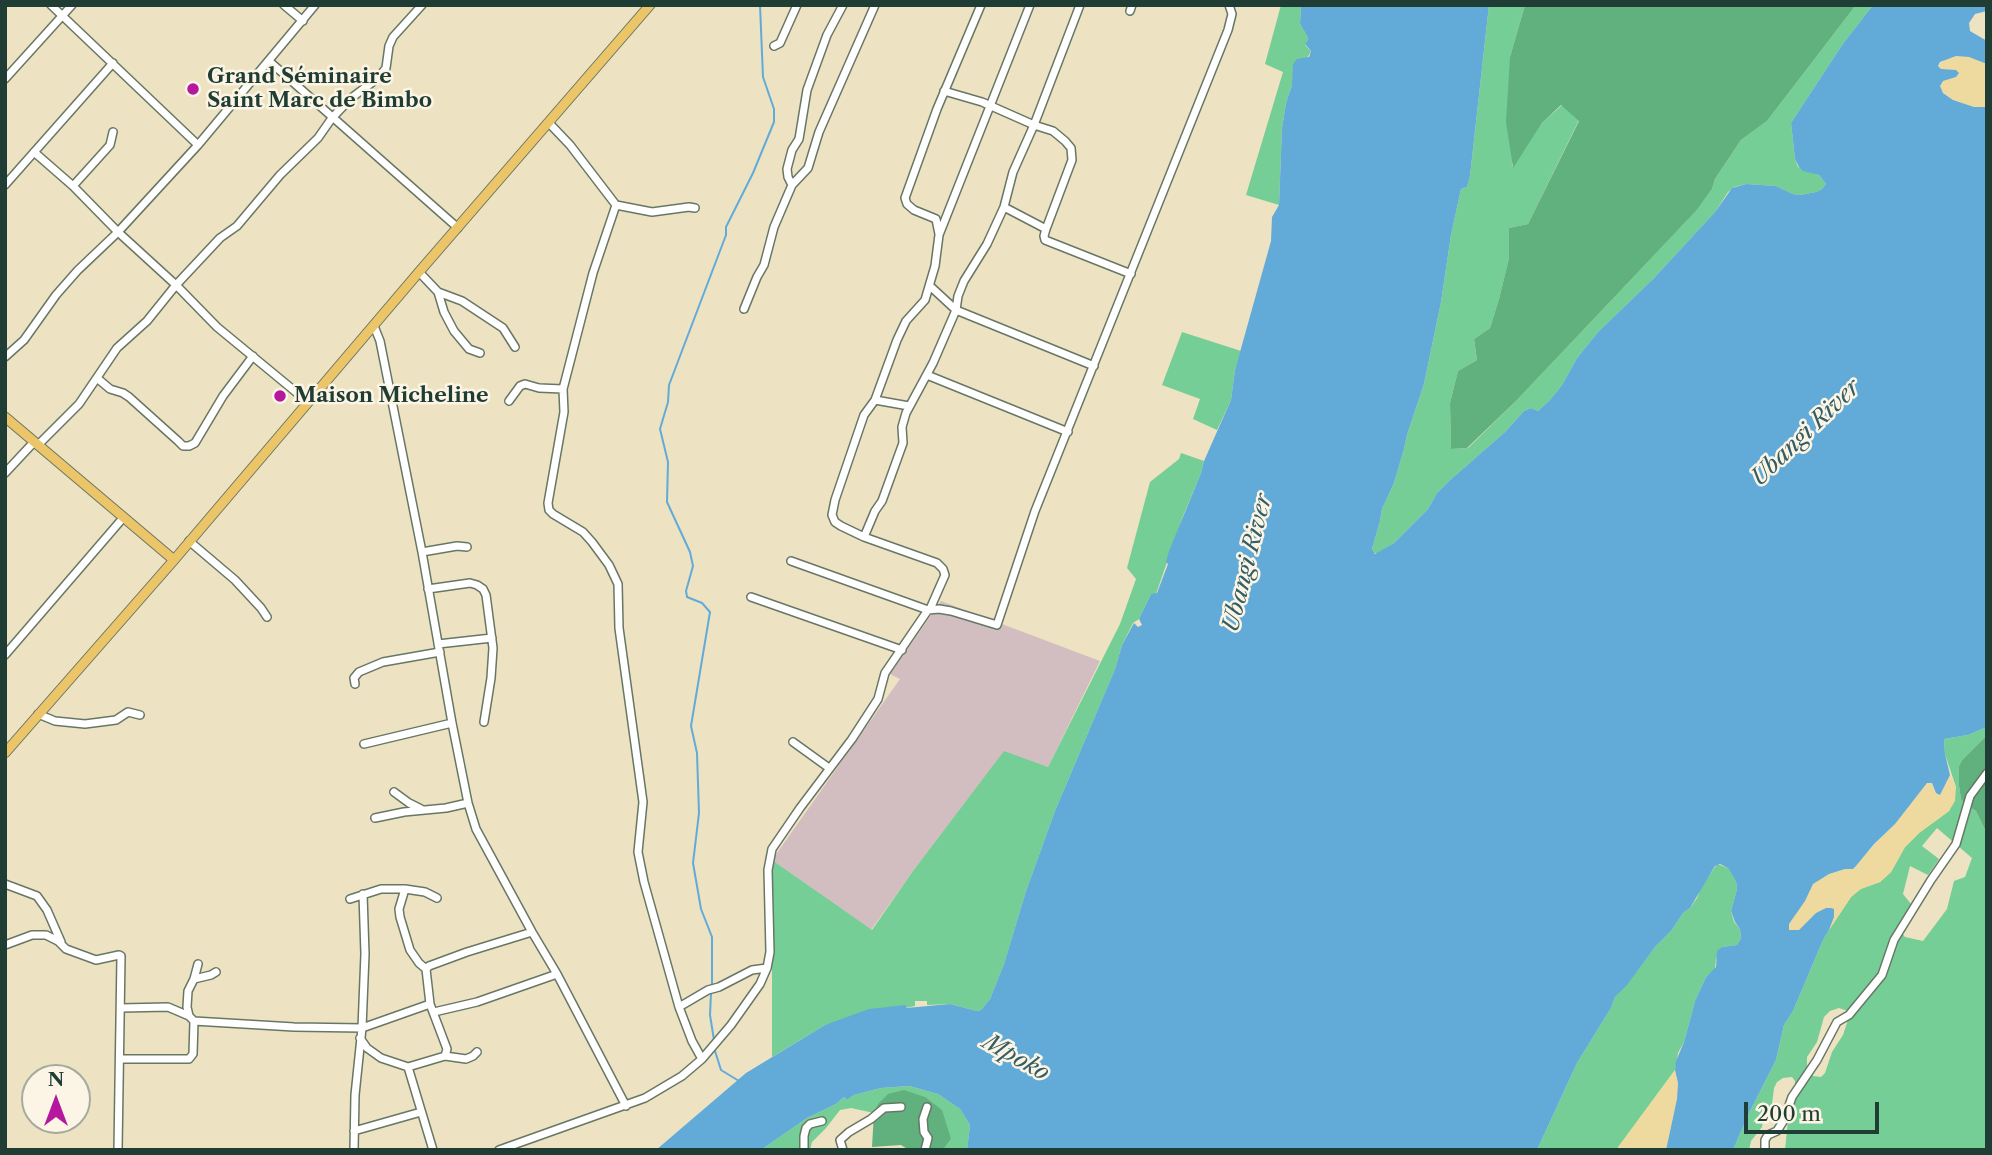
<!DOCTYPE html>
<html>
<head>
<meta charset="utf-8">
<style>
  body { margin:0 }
  #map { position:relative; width:1992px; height:1155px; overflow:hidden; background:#ede2c1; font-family:"Libre Caslon Text",serif }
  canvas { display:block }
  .frame { position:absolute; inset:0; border:7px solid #1f3d34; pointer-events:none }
  .north { position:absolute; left:21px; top:1064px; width:70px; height:70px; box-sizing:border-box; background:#fcf5e5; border:2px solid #a4ab9e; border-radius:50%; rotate:0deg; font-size:19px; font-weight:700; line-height:28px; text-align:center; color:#1f3d34 }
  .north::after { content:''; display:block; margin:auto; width:24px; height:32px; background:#b5179e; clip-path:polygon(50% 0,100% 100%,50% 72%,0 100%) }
  .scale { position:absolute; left:1744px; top:1102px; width:135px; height:32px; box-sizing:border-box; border:4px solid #1f3d34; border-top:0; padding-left:9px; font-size:21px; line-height:24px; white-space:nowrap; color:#1f3d34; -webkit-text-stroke:5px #fcf5e5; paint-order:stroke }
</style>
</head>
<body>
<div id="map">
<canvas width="1992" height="1155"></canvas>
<div class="frame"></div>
<div class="north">N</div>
<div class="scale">200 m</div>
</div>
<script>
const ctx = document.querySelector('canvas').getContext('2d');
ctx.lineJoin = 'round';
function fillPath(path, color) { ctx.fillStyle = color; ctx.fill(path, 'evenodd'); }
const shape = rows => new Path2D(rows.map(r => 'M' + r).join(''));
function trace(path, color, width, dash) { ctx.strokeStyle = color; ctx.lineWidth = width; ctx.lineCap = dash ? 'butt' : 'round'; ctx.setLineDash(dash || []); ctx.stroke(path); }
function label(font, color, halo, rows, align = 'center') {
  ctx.font = font + ' "Libre Caslon Text",serif'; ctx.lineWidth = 5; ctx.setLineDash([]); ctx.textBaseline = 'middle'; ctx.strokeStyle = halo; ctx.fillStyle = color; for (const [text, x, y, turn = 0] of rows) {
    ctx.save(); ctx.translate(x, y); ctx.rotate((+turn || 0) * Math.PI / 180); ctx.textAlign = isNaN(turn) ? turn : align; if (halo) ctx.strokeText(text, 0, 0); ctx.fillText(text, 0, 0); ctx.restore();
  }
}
const industrial = shape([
  [941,601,1100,661,1048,767,1004,752,913,871,871,930,772,860,900,679,890,674]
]);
const green = shape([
  [1281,5,1301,5,1300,24,1307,36,1308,40,1305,45,1311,51,1292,85,1286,103,1282,128,1279,205,1246,195,1283,72,1265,64],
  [1489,5,1525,5,1510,57,1512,167,1542,123,1562,105,1579,120,1528,224,1509,228,1509,258,1499,299,1490,328,1474,339,1477,360,1458,371,1450,403,1451,449,1468,448,1516,401,1697,210,1712,189,1715,179,1741,140,1767,121,1856,5,1873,5,1842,45,1791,123,1795,159,1798,167,1819,175,1826,184,1822,189,1816,192,1800,195,1793,194,1776,186,1746,184,1734,187,1728,192,1715,212,1654,278,1598,332,1577,358,1562,385,1550,400,1538,411,1531,408,1524,411,1505,432,1449,481,1437,493,1428,509,1394,543,1378,553,1374,553,1372,549,1380,521,1382,509,1394,483,1404,449,1407,435,1424,384,1441,302,1451,235,1461,189,1467,187,1470,176],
  [1182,332,1241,351,1235,370,1231,400,1217,430,1193,419,1200,399,1162,385],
  [1181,453,1204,461,1201,473,1183,516,1156,594,1151,594,1139,619,1133,623,1122,645,1115,669,1055,811,1026,891,1004,964,990,999,981,1010,977,1011,950,1004,927,1005,927,1001,915,1001,915,1006,905,1008,906,1005,825,1025,772,1057,772,860,872,930,913,871,1004,751,1048,767,1120,624,1136,579,1127,568,1150,482,1179,459],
  [1987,727,1987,735,1962,760,1959,766,1959,786,1961,799,1965,804,1976,811,1987,834,1987,1150,1785,1150,1788,1120,1795,1090,1795,1081,1792,1077,1783,1078,1777,1082,1774,1088,1772,1104,1764,1115,1762,1127,1751,1141,1749,1150,1733,1150,1748,1115,1776,1060,1784,1025,1793,1011,1823,940,1829,930,1851,897,1860,889,1880,882,1891,872,1905,847,1919,833,1949,811,1956,787,1945,754,1944,739,1968,735],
  [1937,828,1972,858,1965,877,1954,881,1947,909,1923,941,1905,937,1898,928,1911,904,1903,894,1910,866,1928,875,1939,859,1922,846],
  [1839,1008,1848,1011,1848,1020,1843,1035,1832,1052,1825,1073,1821,1077,1813,1076,1807,1065,1807,1057,1817,1042,1824,1017,1830,1011],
  [1717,864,1728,868,1736,880,1737,889,1731,911,1734,922,1740,929,1741,938,1737,945,1722,947,1716,959,1715,969,1706,977,1695,1001,1684,1042,1678,1053,1675,1070,1616,1150,1537,1150,1577,1063,1611,1008,1615,997,1627,984,1655,947,1671,931,1683,913,1690,908,1697,898,1701,888],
  [909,1086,938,1094,960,1109,970,1125,967,1150,943,1150,951,1139,874,1113,851,1108,840,1110,826,1128,812,1142,810,1150,761,1150,807,1118,836,1104,844,1097,847,1100,854,1095,881,1088]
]);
const forest = shape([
  [1525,5,1856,5,1767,121,1741,140,1715,179,1712,189,1697,210,1516,401,1467,448,1451,449,1450,403,1458,371,1477,360,1474,339,1490,328,1499,299,1509,258,1509,228,1528,224,1579,121,1561,105,1542,123,1513,168,1506,122,1510,57],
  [1987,735,1987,834,1976,811,1965,804,1961,799,1959,786,1959,766,1962,760],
  [904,1090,925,1097,942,1110,951,1139,943,1150,909,1150,901,1145,872,1147,874,1113,878,1104,888,1094]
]);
const sand = shape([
  [1956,56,1969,57,1987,64,1987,107,1974,107,1953,100,1941,90,1940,86,1943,81,1956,77,1941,69,1939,65,1947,58],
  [1950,775,1956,787,1955,801,1949,811,1919,833,1905,847,1891,872,1880,882,1861,889,1851,897,1829,930,1834,912,1831,908,1816,913,1799,930,1789,930,1788,924,1805,901,1813,884,1821,877,1829,874,1845,869,1853,869,1905,810,1923,786,1931,782,1936,793,1940,795],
  [1675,1070,1678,1083,1677,1099,1666,1150,1616,1150]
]);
const water = shape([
  [1301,5,1489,5,1470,176,1467,187,1461,189,1451,235,1441,302,1424,384,1407,435,1404,449,1394,483,1382,509,1380,521,1372,549,1375,554,1394,543,1428,509,1437,493,1449,481,1505,432,1524,411,1531,408,1538,411,1550,400,1562,385,1577,358,1598,332,1654,278,1715,212,1732,188,1746,184,1776,186,1793,194,1800,195,1816,192,1822,189,1826,184,1819,175,1803,171,1799,167,1795,159,1791,123,1842,45,1873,5,1987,5,1987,11,1975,14,1969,23,1970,31,1987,41,1987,64,1969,57,1956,56,1940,62,1938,66,1941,69,1956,70,1959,73,1956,77,1943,81,1940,86,1943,93,1953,100,1974,107,1987,107,1987,727,1968,735,1944,739,1945,754,1950,775,1940,795,1936,793,1932,783,1927,783,1895,824,1874,844,1856,866,1853,869,1845,869,1829,874,1813,884,1805,901,1789,924,1789,930,1799,930,1816,913,1826,908,1831,908,1834,909,1834,917,1829,930,1823,940,1793,1011,1784,1025,1776,1060,1748,1115,1733,1150,1666,1150,1677,1099,1678,1083,1675,1070,1676,1061,1684,1042,1695,1001,1706,977,1716,967,1717,951,1722,947,1737,945,1741,938,1740,929,1735,922,1731,911,1737,889,1736,881,1728,868,1720,864,1715,866,1690,908,1683,913,1671,931,1655,947,1627,985,1615,997,1611,1008,1577,1063,1537,1150,967,1150,970,1125,960,1109,938,1094,909,1086,881,1088,854,1095,847,1100,844,1097,836,1104,807,1118,761,1150,656,1150,746,1073,825,1025,869,1009,906,1005,906,1008,950,1004,977,1011,981,1010,990,999,1004,964,1026,891,1055,811,1115,669,1122,645,1134,623,1138,627,1142,625,1139,619,1151,594,1157,593,1168,564,1166,562,1169,551,1201,473,1204,461,1231,400,1235,370,1271,241,1272,217,1279,205,1282,128,1286,103,1292,85,1293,64,1297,59,1309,57,1311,51,1305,44,1308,40,1307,36,1300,24]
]);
const stream = shape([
  [712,985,712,937,701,909,693,863,699,813,697,753,691,726,710,612,702,603,687,597,686,591,693,566,690,552,667,502,668,462,660,429,668,402,669,385,726,235,726,227,753,173,774,122,774,109,763,77,760,5],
  [711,993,710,1015,714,1040],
  [715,1051,721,1070,739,1081]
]);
const minor = shape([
  [51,5,198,145],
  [284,5,303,21],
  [1130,11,1132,5],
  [774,46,780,43,797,5],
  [269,61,458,228],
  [5,79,72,5],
  [944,91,982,102,1034,125,1053,131,1065,141,1071,148,1072,160,1046,229,1044,236,1045,240,1131,274],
  [549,123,570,145,616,205,593,273,563,389,564,412,548,503,549,510,553,514,583,532,592,542,609,565,618,584,619,628,643,802,638,852,644,882,679,1007,692,1041,702,1059],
  [34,152,73,186,118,232,176,285,217,327,308,402],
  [5,185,113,63],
  [792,185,788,177,787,169,792,150,799,139,807,90,827,35,843,5],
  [73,186,110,145,113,132],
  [616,205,652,212,689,207,695,208],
  [1004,207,1046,229],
  [939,234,936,219,914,210,907,204,905,198,937,109,981,5],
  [419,272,438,292,462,301,503,328,515,347],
  [930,286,956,310,1094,366],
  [438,292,444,312,454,331,469,349,480,353],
  [744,309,757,277,764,265,774,227,792,185,808,168,819,132,875,5],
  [374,326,380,341,422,552,452,723,468,803,476,829,532,932,557,974,626,1106],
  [5,357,24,340,56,295,78,270,118,232,198,145,315,5],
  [927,375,1068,432],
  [97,378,110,389,123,393,129,397,178,441,183,446,189,446,195,443,223,396,253,356],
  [875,400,909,406],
  [509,401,520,386,525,384,539,388,563,389],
  [38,445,79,404,117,348,147,321,176,285,220,238,237,226,280,175,318,138,332,118,350,99,378,78,386,68,389,46,393,37,422,5],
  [5,473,34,442],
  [864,537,875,511,882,501,903,443,902,427,906,413,933,363,956,310,958,296,964,281,987,244,1004,207,1013,172,1034,125,1080,5],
  [189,541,235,580,261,608,267,617],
  [422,552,457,546,467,547],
  [791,561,928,610],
  [428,589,470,583,477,585,483,589,486,595,493,648,491,678,484,722],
  [751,597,902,650],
  [930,609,945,575,943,569,937,563,864,537,841,526,835,522,832,515,835,500,864,415,875,400,897,340,906,321,925,300,935,266,939,235,1030,5],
  [438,644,492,638],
  [5,655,123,518],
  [355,684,354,678,359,672,383,662,440,652],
  [38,714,55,721,85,724,116,720,128,712,140,715],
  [793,742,829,768],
  [364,744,452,723],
  [394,792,409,803,421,809],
  [375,818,404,812,446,808,468,803],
  [5,884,37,896,47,910,61,942],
  [405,889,399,909,400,917,410,950,419,963,426,969],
  [350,899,381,889,405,889,425,892,437,898],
  [5,945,32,935,46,935,58,941,66,949,96,960,119,955,121,956,118,1150],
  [194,979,211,975,216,972],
  [679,1007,708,990,719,987,752,970,767,968],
  [121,1008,168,1007,189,1016,194,1021],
  [434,1012,477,1002,557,974],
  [189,1016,187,1007,188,991,194,979,198,964],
  [360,1038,367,1048,381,1058,408,1067],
  [445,1056,466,1059,473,1056,477,1052],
  [120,1059,189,1059,193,1054,194,1021,294,1027,362,1028,430,1004],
  [354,1131,421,1112],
  [354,1150,355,1095,362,1028,365,954,363,894],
  [433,1150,408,1067,445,1056,447,1049,430,1004,426,969,429,966,467,952,532,932],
  [499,1150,645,1098,682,1076,702,1059,731,1025,760,984,767,968,770,952,768,870,772,849,800,808,852,739,878,699,885,673,928,610,939,609,951,611,997,625,1035,511,1228,30,1232,14,1229,5],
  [804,1150,804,1136,806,1128,810,1124,822,1121],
  [843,1150,840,1140,849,1132,871,1119,884,1108,901,1107],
  [925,1150,928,1138,924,1132,923,1119,927,1107],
  [1765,1150,1765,1140,1768,1135,1777,1131,1784,1120,1792,1097,1817,1060,1837,1022,1849,1015,1882,975,1894,940,1931,880,1956,844,1970,796,1987,773]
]);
const major = shape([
  [5,417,174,560],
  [5,753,174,560,419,272,650,5]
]);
const markers = [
  [193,89,7,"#b5179e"],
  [280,396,7,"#b5179e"]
];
const poiNames = [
  ["Grand Séminaire",207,77],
  ["Saint Marc de Bimbo",207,101],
  ["Maison Micheline",294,396]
];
const waterNames = [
  ["Ubangi River",1806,433,-44],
  ["Ubangi River",1248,563,-76],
  ["Mpoko",1016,1058,29]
];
fillPath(industrial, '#d2bec1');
fillPath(green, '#75ce95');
fillPath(forest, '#60b17e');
fillPath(sand, '#eeda9e');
fillPath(water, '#62abd9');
trace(stream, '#62abd9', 2);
trace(minor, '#677765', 10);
trace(major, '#677765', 11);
trace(minor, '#fff', 7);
trace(major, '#edc569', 9);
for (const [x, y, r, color] of markers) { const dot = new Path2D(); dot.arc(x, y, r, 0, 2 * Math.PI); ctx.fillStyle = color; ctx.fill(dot); trace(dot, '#fcf5e5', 2.5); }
label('bold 21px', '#1f3d34', '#fcf5e5', poiNames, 'left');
label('italic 23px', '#335e66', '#fcf5e5', waterNames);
</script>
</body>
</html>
